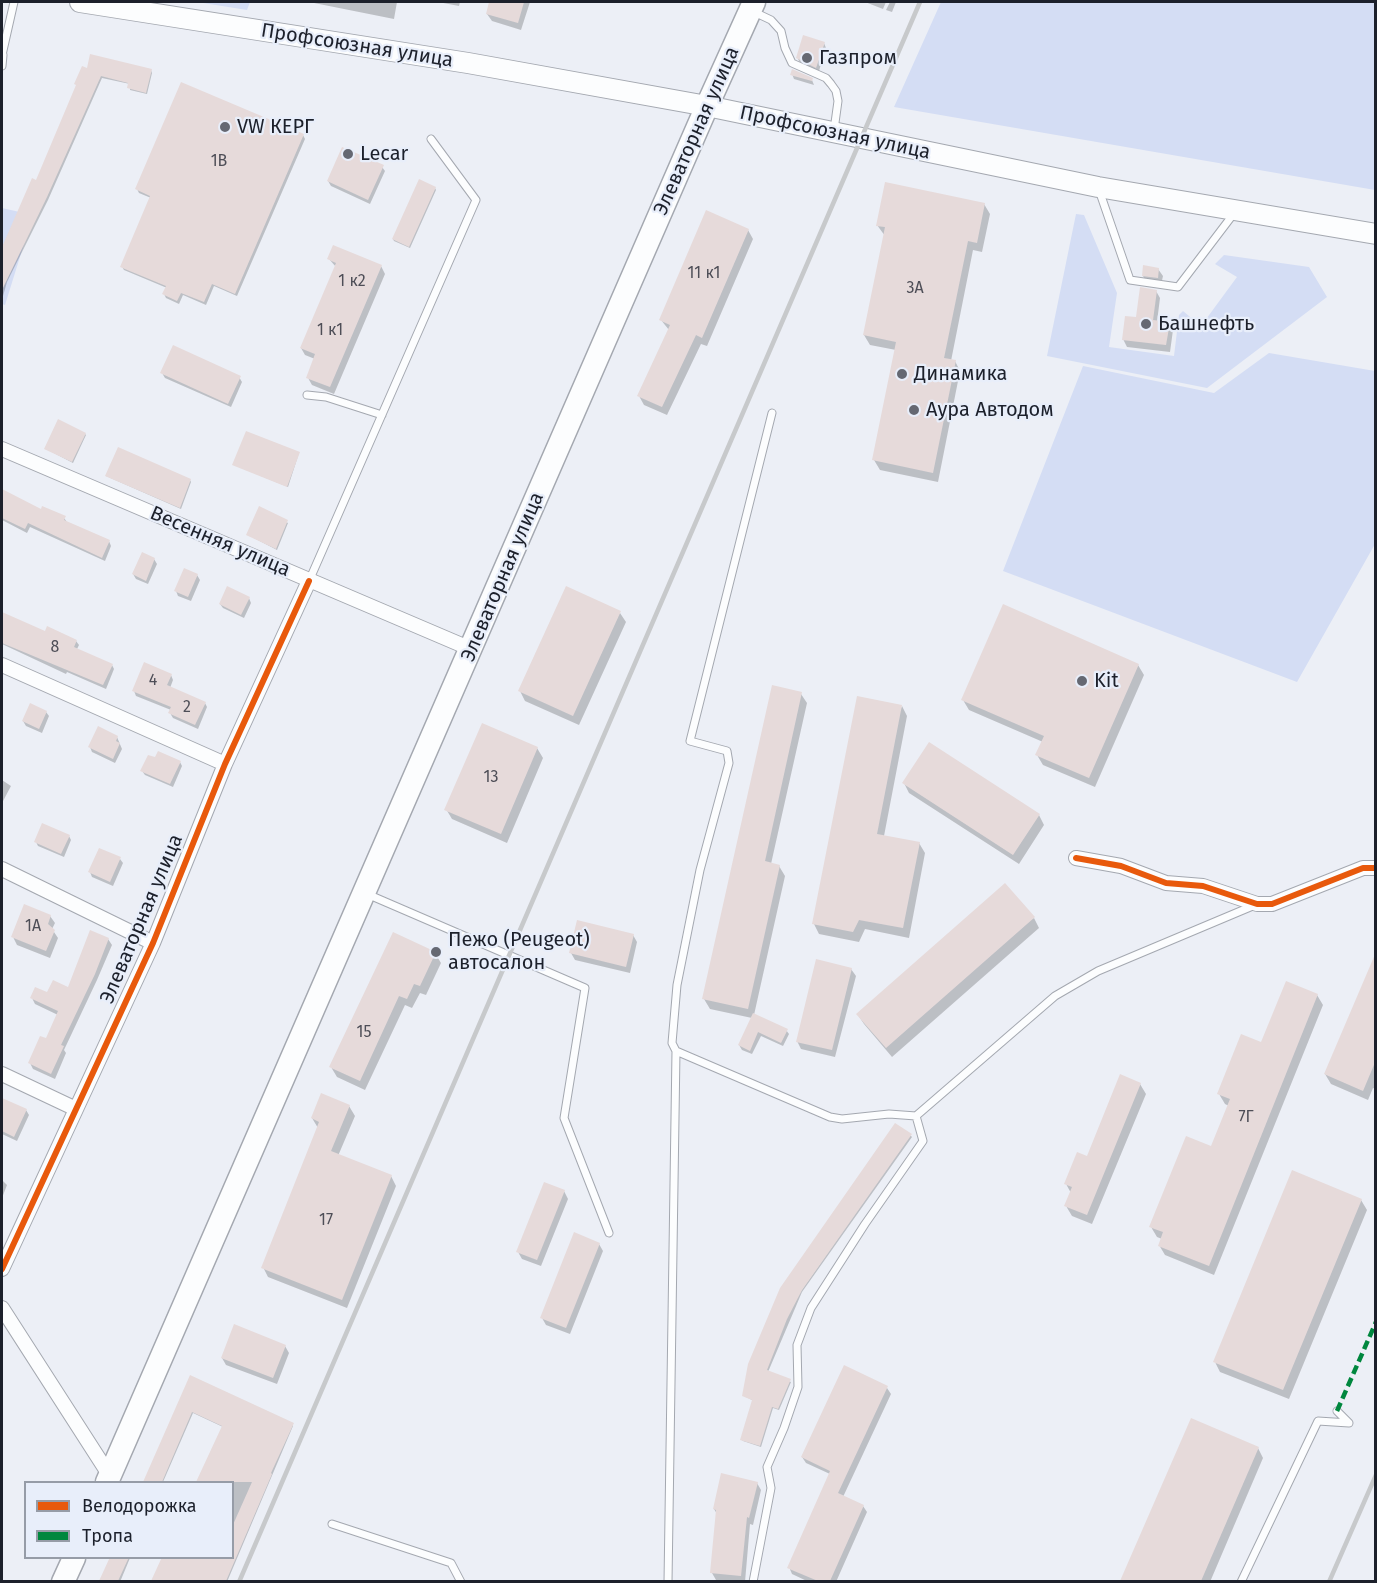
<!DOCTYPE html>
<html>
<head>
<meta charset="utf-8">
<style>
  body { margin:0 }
  #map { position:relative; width:1377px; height:1583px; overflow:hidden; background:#eceff6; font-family:"Fira Sans",sans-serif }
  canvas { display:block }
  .frame { position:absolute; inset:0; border:3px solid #1c202b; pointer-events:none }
  .legend { position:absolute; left:24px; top:1481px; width:210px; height:78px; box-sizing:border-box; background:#e8eefa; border:2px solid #969ca7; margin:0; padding:8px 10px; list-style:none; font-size:18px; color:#1c202b }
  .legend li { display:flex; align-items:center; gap:12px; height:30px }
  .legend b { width:30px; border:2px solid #969ca7 }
</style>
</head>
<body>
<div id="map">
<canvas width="1377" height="1583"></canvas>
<div class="frame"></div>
<ul class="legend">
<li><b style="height:8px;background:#e8590c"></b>Велодорожка</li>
<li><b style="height:8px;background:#00873e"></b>Тропа</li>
</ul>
</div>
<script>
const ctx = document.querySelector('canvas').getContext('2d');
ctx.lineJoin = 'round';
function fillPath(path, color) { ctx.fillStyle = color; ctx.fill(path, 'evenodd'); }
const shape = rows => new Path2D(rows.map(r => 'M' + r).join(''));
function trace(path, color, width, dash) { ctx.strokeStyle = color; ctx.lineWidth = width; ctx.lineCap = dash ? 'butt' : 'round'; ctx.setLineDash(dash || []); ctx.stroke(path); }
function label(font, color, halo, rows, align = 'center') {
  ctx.font = font + ' "Fira Sans",sans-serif'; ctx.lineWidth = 4.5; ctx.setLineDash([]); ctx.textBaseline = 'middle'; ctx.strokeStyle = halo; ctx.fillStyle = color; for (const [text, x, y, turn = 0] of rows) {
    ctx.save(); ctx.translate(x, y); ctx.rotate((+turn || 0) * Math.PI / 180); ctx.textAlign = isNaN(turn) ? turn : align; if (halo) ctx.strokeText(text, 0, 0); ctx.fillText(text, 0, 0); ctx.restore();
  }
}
const green = shape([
  [197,2,250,2,247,10],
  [941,2,1375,2,1375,190,894,107],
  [2,208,33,215,5,305,2,304],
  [1076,214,1084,215,1117,293,1109,347,1174,356,1179,315,1183,311,1201,326,1237,277,1215,264,1224,255,1309,267,1327,297,1207,388,1047,356],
  [1269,353,1375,371,1375,544,1297,682,1003,571,1083,366,1214,393]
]);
const shadow = shape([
  [309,2,397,2,394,19],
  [438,2,460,2,459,6],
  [491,2,530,2,521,30,492,21,487,14],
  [865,2,886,2,883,9],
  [890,2,896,2,892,12,886,10],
  [824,43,826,48,819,71,800,63,798,59],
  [88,70,151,70,152,73,147,94,130,90,130,84,102,78,48,200,7,282,3,296,2,295,2,248,33,180,37,182],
  [792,74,812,80,814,85,794,79],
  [303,135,305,139,237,296,214,286,206,305,183,295,179,304,166,298,164,294,167,288,124,270,122,267,151,198,139,193,137,189],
  [382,167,385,171,370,204,331,186,328,181],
  [435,188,436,190,410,248,394,241,393,239],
  [984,204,990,214,982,252,973,250,951,361,955,361,960,371,938,482,880,470,874,460,896,350,870,345,864,335,885,236,877,225],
  [748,230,753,239,707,346,701,344,667,415,644,405,639,396,669,330,661,320],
  [329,259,381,266,385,274,334,394,312,385,308,378,315,359,305,355,301,348,336,267],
  [1158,269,1163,276,1161,285,1147,283,1143,276],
  [1156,291,1160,298,1157,322,1169,323,1173,330,1170,352,1127,347,1123,339],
  [162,373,239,377,242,382,231,407,165,378],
  [85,434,86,435,73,463,46,449],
  [299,453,288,487,234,465],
  [106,476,190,480,191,482,181,509],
  [2,491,42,511,64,518,67,522,109,541,111,546,105,561,30,527,27,533,2,520],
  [260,508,288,523,277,550,248,535],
  [154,559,157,564,148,584,136,579,133,574],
  [197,575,200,580,191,601,178,596,176,591],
  [249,598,251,603,244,618,223,608,220,604],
  [620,613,626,622,579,725,525,701,520,691],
  [2,614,46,633,76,641,79,645,77,649,112,665,114,669,106,689,67,672,66,674,2,644],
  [1138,665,1144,675,1095,787,1043,765,1037,755,1043,742,969,710,963,700],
  [171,675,173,680,170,688,205,703,207,707,198,729,173,718,170,713,171,710,136,696,134,691],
  [801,694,807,703,771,864,779,866,785,876,754,1015,786,1030,789,1034,783,1046,761,1036,752,1054,742,1050,739,1045,752,1018,710,1009,704,999],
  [902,706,907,716,884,836,919,843,925,853,909,938,865,929,859,942,819,934,814,924],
  [46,712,49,716,42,733,26,726,23,721],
  [117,737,122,749,115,763,92,752,90,747],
  [537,748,543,758,507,843,452,819,446,809],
  [180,762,182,766,173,787,145,775,142,771],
  [2,780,11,786,2,803],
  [904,783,1039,815,1044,825,1019,864,909,793],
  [69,836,71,840,64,857,38,846,36,842],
  [120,859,123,863,113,886,92,877,90,872],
  [50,916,55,923,52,929,58,938,50,958,17,945,13,937],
  [1034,918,1039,928,892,1057,864,1024,858,1015],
  [633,935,637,942,630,973,575,960,571,953],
  [108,939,112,945,97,980,64,1050,66,1053,55,1079,33,1069,30,1063,46,1040,58,1015,35,1004,32,998,69,989],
  [435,953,441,963,426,995,420,993,412,1008,405,1005,365,1090,337,1077,331,1067],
  [1376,955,1376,1089,1373,1088,1368,1100,1331,1084,1325,1074],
  [851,969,856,976,835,1057,801,1049,797,1041],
  [1317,995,1323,1005,1214,1275,1165,1255,1159,1245,1162,1239,1157,1237,1151,1227,1212,1148,1229,1106,1225,1104,1219,1094],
  [1140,1084,1146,1094,1092,1224,1072,1216,1066,1206,1071,1193,1066,1184,1087,1158],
  [2,1099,26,1110,29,1115,17,1141,2,1134],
  [349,1106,355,1116,338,1156,391,1176,396,1186,347,1308,268,1277,263,1267,318,1128,312,1118],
  [910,1135,912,1137,802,1292,768,1372,791,1382,779,1410,773,1408,761,1447,743,1441,741,1439,754,1401,744,1396,749,1365],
  [2,1180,7,1185,2,1198],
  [564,1191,568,1199,541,1266,522,1259,518,1252],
  [1361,1200,1367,1210,1289,1399,1220,1372,1215,1362],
  [599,1244,603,1251,570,1334,546,1325,542,1318],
  [285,1346,289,1353,277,1384,226,1365,222,1358],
  [844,1367,887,1388,891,1394,843,1497,863,1506,867,1512,836,1582,809,1582,792,1574,789,1567,830,1474,806,1463,802,1457],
  [179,1407,292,1424,293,1426,227,1582,153,1582,164,1558,232,1558,232,1482,198,1482,223,1427,193,1413,163,1482,145,1482],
  [1191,1420,1258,1448,1263,1458,1210,1582,1122,1582],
  [757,1483,761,1490,753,1525,750,1524,745,1582,716,1580,712,1573,717,1514,714,1509],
  [111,1558,130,1558,120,1582,100,1582]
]);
const building = shape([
  [489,2,524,2,518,23,486,14],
  [803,35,825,42,816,68,796,58],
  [90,54,152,69,146,93,127,88,128,83,101,76,47,197,2,290,2,247,32,178,36,180,76,85,74,84,82,66,87,68],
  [792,69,813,78,812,81,790,75],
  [181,82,304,134,235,294,212,284,204,302,181,293,177,301,162,294,166,286,120,267,150,196,135,189],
  [342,147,384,165,368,200,327,181],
  [419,179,436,187,409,247,392,239],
  [885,182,985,203,977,243,968,241,944,358,956,360,933,473,872,460,896,342,863,335,885,227,876,226],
  [706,210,749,229,702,338,696,335,662,407,637,396,670,325,659,320],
  [333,245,382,265,330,387,306,378,315,354,300,348,336,263,327,259],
  [1143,265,1159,268,1158,278,1142,276],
  [1140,287,1157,290,1153,320,1170,322,1166,345,1122,340,1125,316,1136,317],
  [173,345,241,376,228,404,160,373],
  [58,419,86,433,72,462,44,449],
  [246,431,300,452,287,487,232,465],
  [118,447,191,479,180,508,105,476],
  [2,489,41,509,42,506,66,516,64,520,110,540,102,558,28,523,25,529,2,518],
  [259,506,288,520,276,549,246,535],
  [142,552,155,558,146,581,132,574],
  [184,568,198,574,188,597,174,591],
  [227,586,250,597,241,615,219,604],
  [566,586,621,611,573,716,518,691],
  [1003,604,1139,664,1089,778,1035,755,1044,736,961,700],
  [2,612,45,631,47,626,77,640,74,647,113,664,103,685,2,643],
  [144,662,172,674,167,685,206,702,195,725,168,713,171,707,132,691],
  [772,685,802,692,765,861,780,865,748,1009,702,999],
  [857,696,902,705,877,834,920,842,903,928,859,920,853,932,812,924],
  [30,703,47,711,39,729,22,721],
  [482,723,538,747,501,834,444,810],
  [98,726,118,736,116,741,120,743,113,759,88,747],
  [929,742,1040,814,1013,855,902,783],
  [158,751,181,761,170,784,140,771,148,755,155,757],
  [42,823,70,835,61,854,34,842],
  [99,848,121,857,110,882,88,872],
  [1005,883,1035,917,886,1048,856,1014],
  [24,904,51,915,48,924,55,930,46,951,11,937],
  [577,920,634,934,626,967,569,953],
  [90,930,109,938,95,974,61,1045,64,1046,51,1074,28,1063,40,1036,46,1038,58,1011,30,998,35,987,47,992,53,980,68,987],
  [393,932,436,952,420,986,414,984,407,999,399,996,360,1081,329,1067],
  [1376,952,1376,1060,1363,1091,1324,1074],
  [816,959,852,968,832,1050,796,1042],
  [1286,981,1318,994,1209,1266,1158,1246,1163,1232,1149,1227,1186,1136,1211,1146,1230,1099,1217,1094,1241,1034,1261,1042],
  [753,1013,788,1029,781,1043,758,1032,750,1051,738,1045],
  [1120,1074,1141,1083,1087,1215,1064,1206,1072,1187,1064,1184,1077,1152,1087,1156],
  [321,1093,350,1105,331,1151,392,1175,342,1300,261,1268,319,1122,311,1118],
  [2,1098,27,1109,14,1137,2,1131],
  [895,1123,912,1134,802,1290,787,1319,767,1370,791,1379,778,1409,772,1407,760,1446,740,1440,752,1400,742,1396,748,1364,780,1288],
  [1292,1170,1362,1199,1283,1390,1213,1362],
  [544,1182,565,1190,537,1260,516,1252],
  [574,1232,600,1243,566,1328,540,1318],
  [234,1324,286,1345,273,1378,221,1358],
  [844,1365,888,1386,838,1493,864,1505,830,1581,818,1581,787,1568,830,1471,801,1457],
  [190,1375,294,1423,271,1473,272,1474,226,1581,151,1581,162,1557,232,1557,232,1527,252,1482,196,1482,222,1426,192,1412,162,1482,143,1482],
  [1191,1418,1259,1447,1201,1581,1120,1581],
  [721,1473,758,1482,749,1518,747,1517,741,1576,710,1573,716,1510,713,1509],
  [110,1557,129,1557,118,1581,99,1581]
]);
const service = shape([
  [754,12,771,20,781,31,785,48,792,63,826,78,831,84,836,91,838,101,834,130],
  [2,55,14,2],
  [2,66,3,55],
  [1099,190,1130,280,1178,287,1235,212],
  [307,395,326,397,382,415],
  [772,413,690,741,727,751,729,763,700,870,677,985,672,1043,676,1051,830,1117,842,1119,889,1114,916,1116,1055,996,1098,971,1255,905],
  [309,581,476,200,431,139],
  [367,894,585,988,564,1118,609,1233],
  [332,1524,451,1563,461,1582],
  [668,1582,676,1051],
  [753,1582,771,1488,767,1467,784,1428,798,1387,797,1345,811,1308,865,1224,923,1141,916,1116],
  [1241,1582,1318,1421,1349,1423,1337,1411]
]);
const minor = shape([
  [2,449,471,649],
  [2,665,225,764],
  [1076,858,1121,866,1166,883,1203,886,1257,904,1272,904,1363,868,1376,868],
  [2,869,153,943],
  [2,1074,76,1109],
  [2,1269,153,943,225,764,309,581],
  [2,1308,110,1476]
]);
const secondary = shape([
  [80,2,468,63,707,106,1098,187,1376,234]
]);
const primary = shape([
  [107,1482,707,106,754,2],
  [63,1582,74,1558]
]);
const rail = shape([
  [239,1582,920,2],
  [1329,1582,1376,1475]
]);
const quiet = shape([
  [1337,1411,1376,1322]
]);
const cycleway = shape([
  [1076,858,1121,866,1166,883,1203,886,1257,904,1272,904,1363,868,1376,868],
  [2,1269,153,943,225,764,309,581]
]);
const markers = [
  [807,58,6,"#656872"],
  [225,127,6,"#656872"],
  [348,154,6,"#656872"],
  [1146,324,6,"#656872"],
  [902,374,6,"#656872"],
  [914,410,6,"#656872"],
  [1082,681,6,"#656872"],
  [436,952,6,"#656872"]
];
const numberNames = [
  ["1В",219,162],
  ["11 к1",704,274],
  ["1 к2",352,282],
  ["3А",915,289],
  ["1 к1",330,331],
  ["8",55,648],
  ["4",153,681],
  ["2",187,708],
  ["13",491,778],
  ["1А",33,927],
  ["15",364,1033],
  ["7Г",1246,1118],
  ["17",326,1221]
];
const streetNames = [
  ["Профсоюзная улица",357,46,9],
  ["Элеваторная улица",697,131,-66],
  ["Профсоюзная улица",835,133,12],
  ["Весенняя улица",220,542,23],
  ["Элеваторная улица",503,577,-67],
  ["Элеваторная улица",142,919,-67]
];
const poiNames = [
  ["Газпром",819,58],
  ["VW КЕРГ",237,127],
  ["Lecar",360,154],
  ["Башнефть",1158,324],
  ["Динамика",914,374],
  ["Аура Автодом",926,410],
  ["Kit",1094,681],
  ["Пежо (Peugeot)",448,940],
  ["автосалон",448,963]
];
fillPath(green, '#d4ddf4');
fillPath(shadow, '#0003');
fillPath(building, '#e6dada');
trace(service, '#a4a8b0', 9);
trace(minor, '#a4a8b0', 16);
trace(secondary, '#a4a8b0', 22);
trace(primary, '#a4a8b0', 25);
trace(service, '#fcfdfe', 7);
trace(minor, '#fcfdfe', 14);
trace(secondary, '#fcfdfe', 20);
trace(primary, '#fcfdfe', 22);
trace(rail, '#c7c9cb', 4.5);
trace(quiet, '#00873e', 4.5, [9, 4.5]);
trace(cycleway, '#e8590c', 6);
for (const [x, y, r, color] of markers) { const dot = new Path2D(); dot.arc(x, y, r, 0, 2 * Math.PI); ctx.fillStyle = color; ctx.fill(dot); trace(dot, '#e8eefa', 2); }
label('16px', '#4e4e57', null, numberNames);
label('20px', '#1c202b', '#e8eefa', streetNames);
label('20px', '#1c202b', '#e8eefa', poiNames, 'left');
</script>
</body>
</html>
